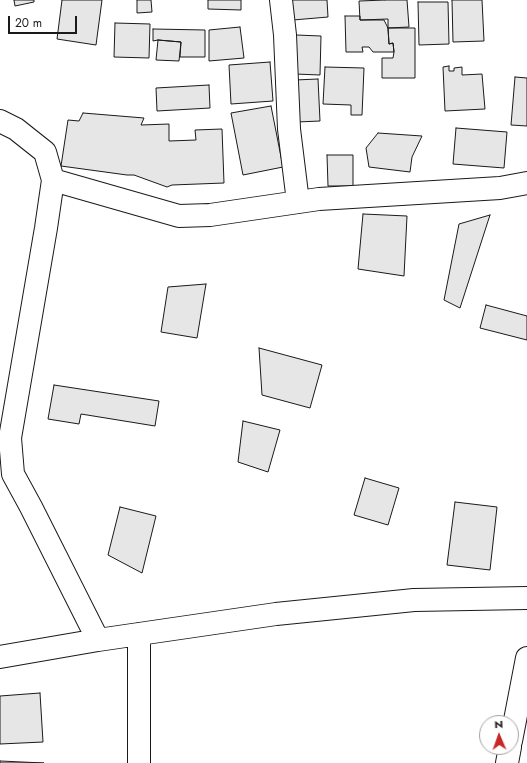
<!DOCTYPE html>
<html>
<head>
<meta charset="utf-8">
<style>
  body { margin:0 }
  #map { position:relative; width:527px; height:763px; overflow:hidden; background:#fff; font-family:Jost,sans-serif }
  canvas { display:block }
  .north { position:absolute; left:479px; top:715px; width:40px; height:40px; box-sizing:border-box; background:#fff; border:1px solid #a3a3a3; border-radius:50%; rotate:358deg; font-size:11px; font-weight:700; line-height:16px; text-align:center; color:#1a1a1a }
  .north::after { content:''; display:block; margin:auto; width:14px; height:18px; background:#c62828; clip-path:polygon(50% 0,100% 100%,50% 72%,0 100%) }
  .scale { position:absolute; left:8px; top:16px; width:69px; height:18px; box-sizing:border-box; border:2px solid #1a1a1a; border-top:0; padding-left:5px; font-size:12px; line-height:14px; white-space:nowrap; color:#1a1a1a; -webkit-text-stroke:3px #fff; paint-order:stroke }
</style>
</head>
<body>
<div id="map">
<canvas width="527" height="763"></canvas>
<div class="north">N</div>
<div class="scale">20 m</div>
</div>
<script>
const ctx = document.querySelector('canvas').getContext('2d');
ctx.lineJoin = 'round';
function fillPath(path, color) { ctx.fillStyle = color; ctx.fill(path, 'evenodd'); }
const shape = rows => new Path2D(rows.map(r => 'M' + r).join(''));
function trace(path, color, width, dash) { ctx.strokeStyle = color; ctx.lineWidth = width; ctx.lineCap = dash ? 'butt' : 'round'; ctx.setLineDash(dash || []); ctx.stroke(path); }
const building = shape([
  [14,0,34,0,34,2,15,6,14,0],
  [62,0,102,0,96,45,57,39,62,0],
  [137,0,151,0,152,12,137,13,137,0],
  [208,0,241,0,241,10,208,9,208,0],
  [292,0,327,0,328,17,293,20,292,0],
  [385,0,407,0,409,27,388,28,388,19,360,20,359,1,385,0],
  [452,0,482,0,484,41,453,42,452,0],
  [418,2,448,2,449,44,419,45,418,2],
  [345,16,360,16,360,20,384,20,388,28,389,44,393,43,394,52,373,52,369,47,362,47,363,52,346,52,345,16],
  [115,23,150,24,149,58,114,57,115,23],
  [240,27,244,58,209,61,209,30,240,27],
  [388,28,415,28,415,78,382,78,382,58,393,58,394,52,393,43,389,44,388,28],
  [153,29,205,30,205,57,180,57,181,42,158,40,153,41,153,29],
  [296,35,321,36,320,75,295,74,296,35],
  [158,40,181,42,179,61,156,60,158,40],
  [270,62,273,101,231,104,229,65,270,62],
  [449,66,449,71,454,71,454,68,462,67,462,75,482,74,485,109,445,111,443,67,449,66],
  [325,67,364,68,362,115,351,115,351,105,323,104,325,67],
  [515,77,527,78,527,126,511,125,515,77],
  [318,79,320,121,297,122,295,80,318,79],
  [209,85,210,108,157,111,156,88,209,85],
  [271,106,283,167,243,175,231,113,271,106],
  [83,113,144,118,141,125,169,124,169,141,196,140,195,130,222,129,224,183,172,185,167,187,134,175,127,175,61,166,68,120,79,121,83,113],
  [456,128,507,132,504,168,453,164,456,128],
  [378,133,422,136,412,157,410,172,369,167,366,148,378,133],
  [327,155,353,155,353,186,328,186,327,155],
  [363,214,407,216,404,276,358,269,363,214],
  [490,215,460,308,444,300,459,224,490,215],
  [206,284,197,338,161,332,168,287,206,284],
  [486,305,527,316,527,340,480,328,486,305],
  [259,348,322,365,310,408,262,395,259,348],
  [54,385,159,401,155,426,81,414,79,424,48,419,54,385],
  [243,421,280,430,268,472,238,462,243,421],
  [365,478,399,488,388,525,354,515,365,478],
  [455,502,497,507,490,570,447,565,455,502],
  [120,507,156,516,142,573,108,555,120,507],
  [40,693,43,742,0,744,0,696,40,693],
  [0,761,44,763,0,763,0,761]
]);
const minor = shape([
  [281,0,285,35,289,129,298,202],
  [0,121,16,129,45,152,53,180,46,228,10,438,13,474,31,507,98,640],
  [53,180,179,216,210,215,319,199,500,188,527,183],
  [0,657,98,640,276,614,414,600,527,598],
  [511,741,527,658],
  [139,763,139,634],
  [507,763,510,747]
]);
fillPath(building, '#e6e6e6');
trace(building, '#1a1a1a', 1);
trace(minor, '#1a1a1a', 24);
trace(minor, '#fff', 22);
</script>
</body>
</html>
